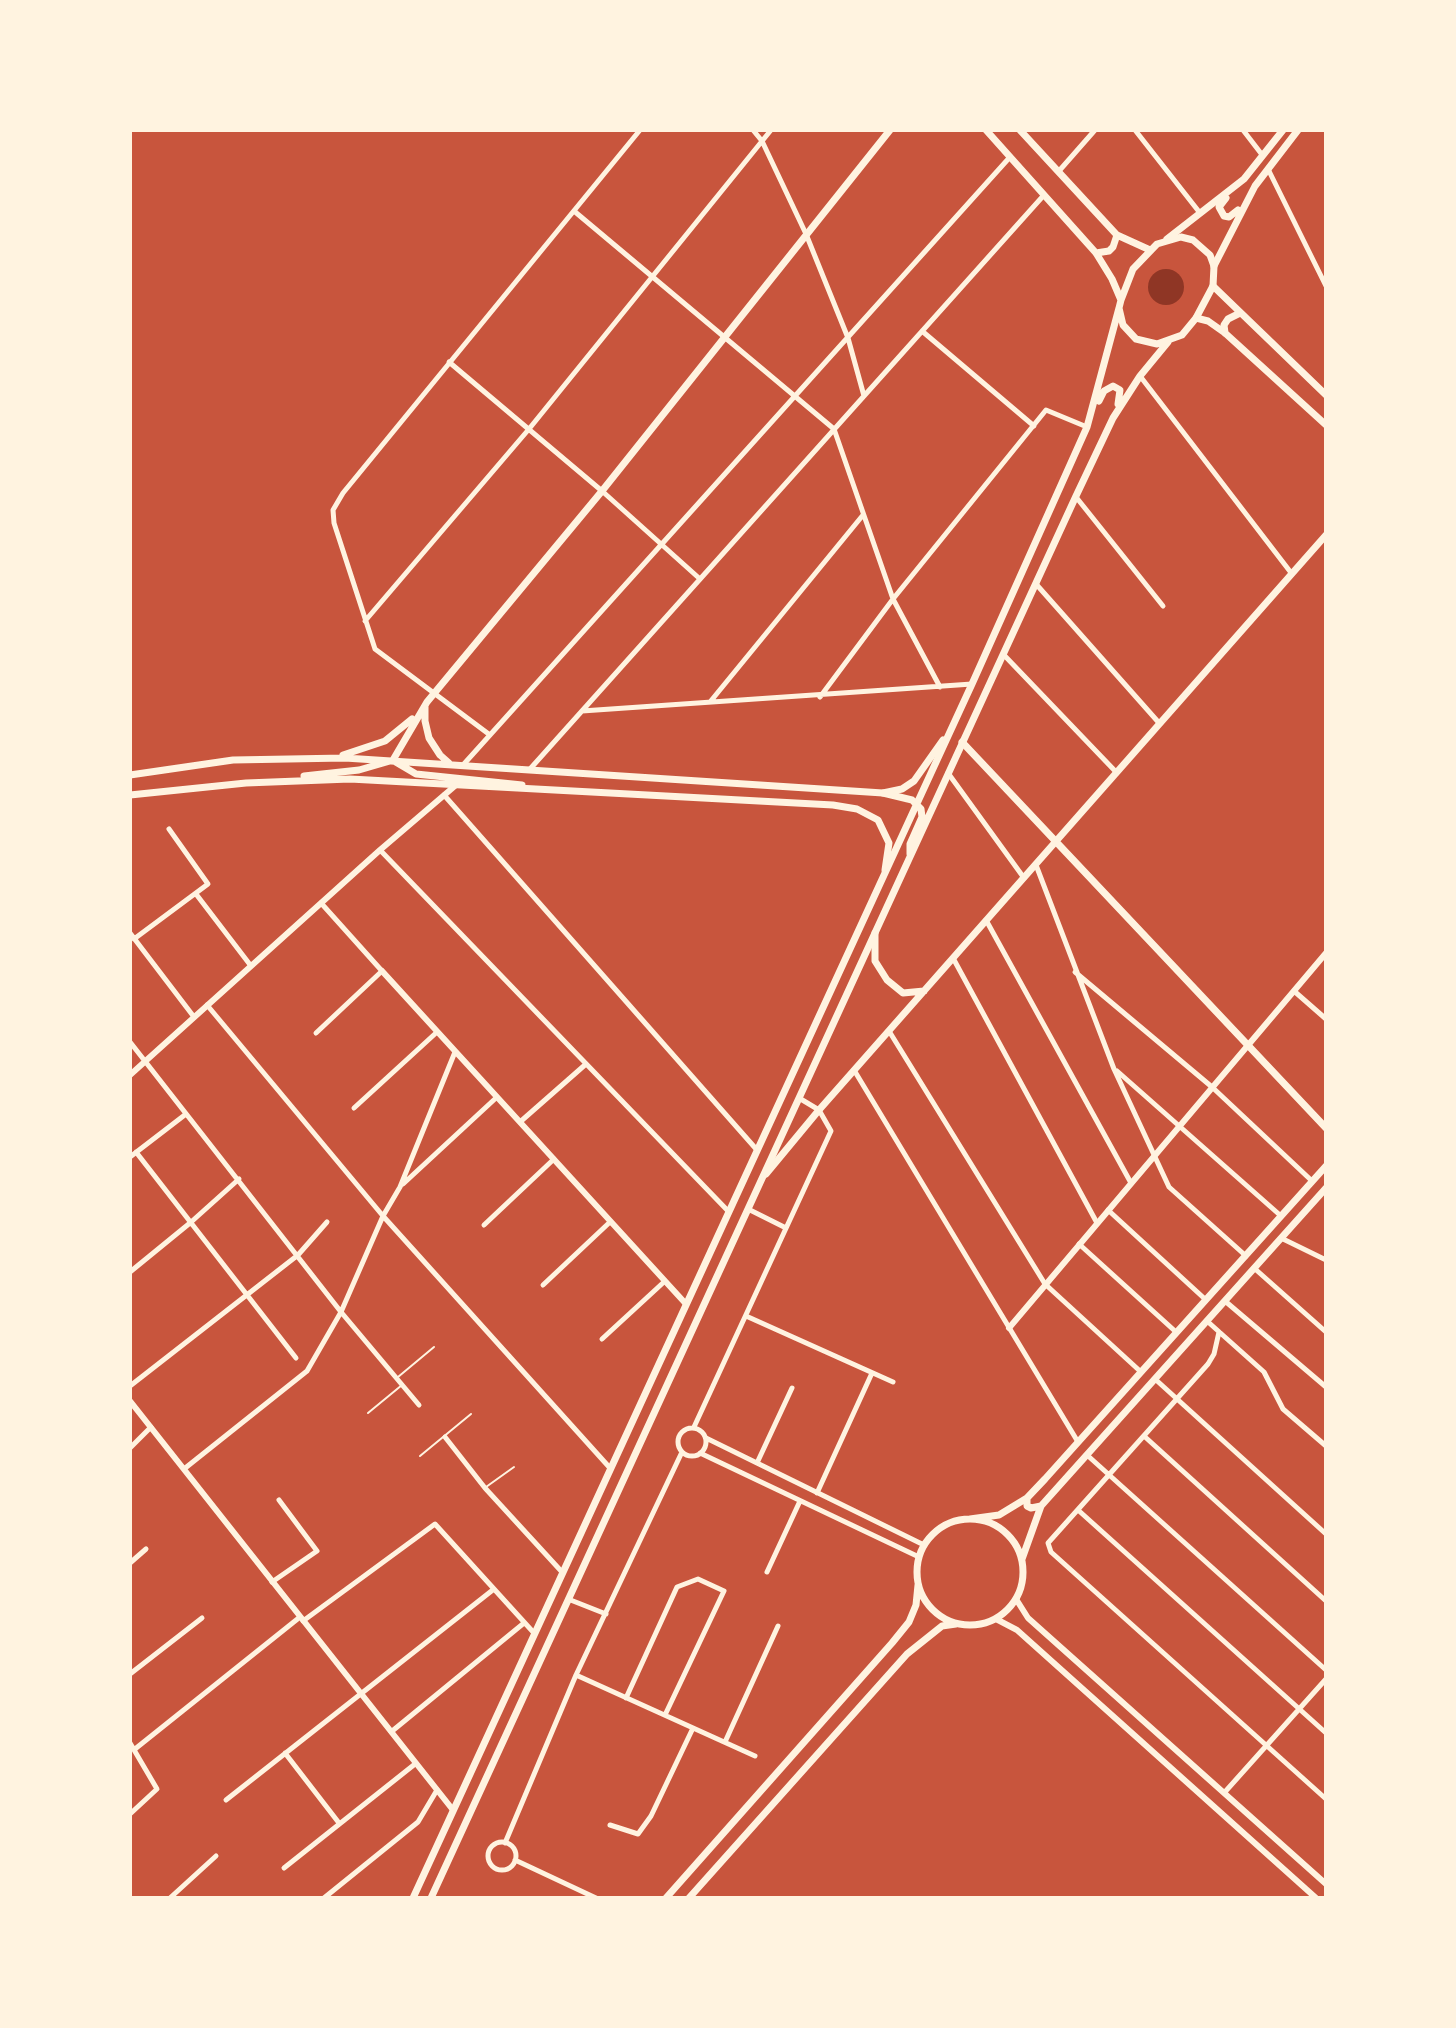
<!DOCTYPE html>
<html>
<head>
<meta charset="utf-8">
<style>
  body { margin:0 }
  #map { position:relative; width:1456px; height:2028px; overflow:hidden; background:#c8553d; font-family:"Titillium Web",sans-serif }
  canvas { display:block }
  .frame { position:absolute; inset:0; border:132px solid #fff3e0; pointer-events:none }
</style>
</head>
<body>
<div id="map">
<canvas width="1456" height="2028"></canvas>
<div class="frame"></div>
</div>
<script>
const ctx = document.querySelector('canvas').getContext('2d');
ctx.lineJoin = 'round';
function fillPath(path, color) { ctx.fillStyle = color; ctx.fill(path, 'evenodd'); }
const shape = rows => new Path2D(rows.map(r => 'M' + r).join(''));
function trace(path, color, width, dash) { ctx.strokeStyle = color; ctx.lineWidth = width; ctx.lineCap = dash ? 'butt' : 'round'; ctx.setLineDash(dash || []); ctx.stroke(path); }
const water = shape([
  '1148 287a18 18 0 1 1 36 0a18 18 0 1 1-36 0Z'
]);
const service = shape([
  [398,1377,434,1347],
  [368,1413,402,1385],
  [420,1456,471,1414],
  [486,1487,514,1467]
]);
const minor = shape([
  [753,130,762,141,806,234,848,338,864,396],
  [1135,130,1200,213],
  [1243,130,1263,156],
  [1268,169,1326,286],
  [1059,171,1095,130],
  [574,211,834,429,893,599,940,687],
  [922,331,1034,426],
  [449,362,602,491,700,579],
  [1140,376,1292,574],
  [1076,497,1163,606],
  [1036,584,1160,724],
  [365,621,529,429,771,130],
  [1003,654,1117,773],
  [820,697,893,599,1046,410,1087,427],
  [710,702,863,515],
  [582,711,972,684],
  [490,735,375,649,334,523,333,510,343,493,640,130],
  [463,765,1010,157],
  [530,769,1044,195],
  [948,773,1024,878],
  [444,795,757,1150],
  [380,850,729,1212],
  [1036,865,1114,1069,1169,1187,1246,1256],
  [196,894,251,966],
  [986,920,1131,1183],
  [130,933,194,1017],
  [134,939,208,884,169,829],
  [953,958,1097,1223],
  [1075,972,1212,1087,1312,1181],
  [1294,991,1326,1019],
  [207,1005,383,1216,610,1468],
  [889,1031,1045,1284,1141,1372],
  [316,1033,382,971,321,903],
  [130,1042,341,1312,419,1405],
  [854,1070,1078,1442],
  [1117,1071,1281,1216],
  [354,1108,437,1032],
  [520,1122,586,1064],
  [136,1152,296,1358],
  [130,1157,186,1114],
  [403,1184,497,1097],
  [748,1209,786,1228],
  [1108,1210,1206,1300],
  [484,1225,554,1159],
  [1281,1238,1326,1260],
  [1079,1244,1176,1332],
  [1254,1268,1326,1332],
  [130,1272,190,1223,239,1179],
  [543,1285,610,1222],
  [1225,1301,1326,1387],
  [746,1316,893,1382],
  [1207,1321,1264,1372,1283,1409,1326,1446],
  [1219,1332,1214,1354,1208,1364,1048,1543,1051,1552,1326,1799],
  [602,1339,665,1281],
  [1155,1379,1326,1534],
  [130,1386,298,1255,327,1222],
  [694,1427,831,1131,819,1110,799,1098],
  '678 1442a14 14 0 1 1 28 0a14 14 0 1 1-28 0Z',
  [1144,1436,1326,1601],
  [445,1437,485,1488,562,1572],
  [706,1438,924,1545],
  [130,1448,151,1427],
  [700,1453,919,1557],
  [1087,1455,1326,1670],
  [757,1463,792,1388],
  [184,1469,307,1371,341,1312,383,1216,400,1187,455,1052],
  [817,1493,872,1373],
  [1078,1510,1326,1733],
  [130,1563,146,1549],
  [767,1572,800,1501],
  [272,1582,317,1551,279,1500],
  [568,1599,606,1614],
  [303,1621,435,1524,534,1633],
  [130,1674,202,1618],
  [576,1675,755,1756],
  [626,1698,677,1587,698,1579,724,1591,665,1715],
  [391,1732,524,1623],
  [725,1742,778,1626],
  [130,1743,157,1789,130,1814],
  [135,1749,300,1617],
  [285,1753,339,1823],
  [1224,1793,1326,1679],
  [226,1800,494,1589],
  [610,1825,638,1834,651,1816,693,1728],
  '488 1856a14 14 0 1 1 28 0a14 14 0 1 1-28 0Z',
  [505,1843,576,1675,682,1452],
  [515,1860,596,1898],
  [284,1868,415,1764],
  [170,1898,216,1856],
  [324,1898,418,1822,437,1790]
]);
const tertiary = shape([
  [382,971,686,1304],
  [130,1075,380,850,456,785],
  [1009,1328,1326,953],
  [130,1401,453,1810],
  [1016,1599,1028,1618,1326,1884],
  [996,1619,1017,1630,1316,1898]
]);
const secondary = shape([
  [1226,198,1219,207,1224,216,1229,217,1238,210],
  [1167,239,1244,179,1283,130],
  [1214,266,1255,186,1298,130],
  [1213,286,1326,395],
  [1196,318,1208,321,1225,333,1326,425],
  [1225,333,1224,325,1228,319,1240,313],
  [425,707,425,721,429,738,440,755,449,763],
  [962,742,1326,1128],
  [343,755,385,741,412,719],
  [393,760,427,702,602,491,890,130],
  [394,761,416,774,522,785],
  [130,775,233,760,345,758,883,793,902,789,914,781,943,740],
  [304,776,359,770,390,761],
  [130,795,246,783,350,779,833,805,857,809,878,820,889,843,885,870],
  [875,933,875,961,887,980,903,993,924,991],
  [766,1174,819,1110,1326,535],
  [1027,1498,1027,1506,1031,1508,1041,1506],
  '917 1572a53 53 0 1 1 106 0a53 53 0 1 1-106 0Z',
  [970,1519,999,1515,1027,1498,1045,1479,1326,1166],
  [1022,1559,1041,1506,1326,1188],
  [666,1898,892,1643,909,1622,916,1605,918,1585],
  [689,1898,907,1654,942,1626,956,1624]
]);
const primary = shape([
  [986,130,1096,253,1112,279,1121,300,1119,308,1123,325,1136,339,1157,344,1182,335,1196,318,1213,286,1214,266,1210,255,1193,240,1181,237,1157,244,1133,269,1121,300],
  [1020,130,1117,235,1150,250],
  [1096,253,1109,251,1113,247,1117,235],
  [1099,401,1104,391,1113,386,1120,390,1118,404],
  [883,793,912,800,921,809,922,817,910,844,910,854],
  [413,1898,972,684,1087,427,1119,308],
  [431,1898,1076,496,1113,418,1140,376,1168,342]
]);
fillPath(water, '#8f3625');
trace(service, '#fff3e0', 2);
trace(minor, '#fff3e0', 5);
trace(tertiary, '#fff3e0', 6);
trace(secondary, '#fff3e0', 7);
trace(primary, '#fff3e0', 7);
</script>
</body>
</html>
